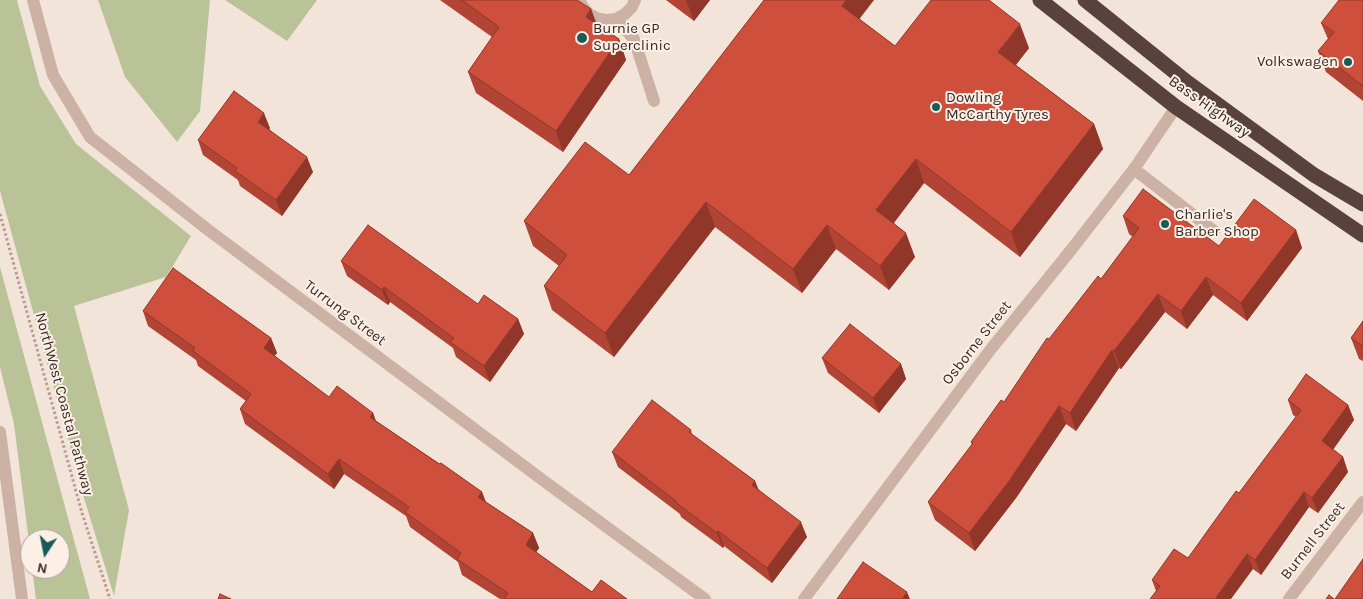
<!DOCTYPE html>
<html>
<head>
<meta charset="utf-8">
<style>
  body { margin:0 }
  #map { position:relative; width:1363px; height:599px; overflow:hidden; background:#f3e4d9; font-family:Karla,sans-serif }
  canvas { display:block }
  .north { position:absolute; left:20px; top:529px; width:50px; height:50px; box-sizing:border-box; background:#fbefe6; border:1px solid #ada099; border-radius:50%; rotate:191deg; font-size:14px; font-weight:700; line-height:20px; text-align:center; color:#372a26 }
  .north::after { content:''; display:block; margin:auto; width:18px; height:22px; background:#195b58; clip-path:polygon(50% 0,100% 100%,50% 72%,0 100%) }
</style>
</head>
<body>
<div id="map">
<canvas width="1363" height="599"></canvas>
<div class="north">N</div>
</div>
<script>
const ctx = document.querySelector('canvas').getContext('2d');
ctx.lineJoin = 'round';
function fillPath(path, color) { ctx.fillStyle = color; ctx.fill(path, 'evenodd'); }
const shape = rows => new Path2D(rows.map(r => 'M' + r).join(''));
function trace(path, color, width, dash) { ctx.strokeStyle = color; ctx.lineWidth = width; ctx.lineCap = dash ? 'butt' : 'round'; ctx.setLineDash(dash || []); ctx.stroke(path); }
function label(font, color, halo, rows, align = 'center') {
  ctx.font = font + ' Karla,sans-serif'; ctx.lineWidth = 4; ctx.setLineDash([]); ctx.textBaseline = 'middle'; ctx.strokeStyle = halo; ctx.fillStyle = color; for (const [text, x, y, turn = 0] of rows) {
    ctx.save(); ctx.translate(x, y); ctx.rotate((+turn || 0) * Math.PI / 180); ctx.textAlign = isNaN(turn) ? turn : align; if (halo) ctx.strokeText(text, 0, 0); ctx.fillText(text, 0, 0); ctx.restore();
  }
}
const green = shape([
  [0,0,17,0,40,86,76,144,191,236,166,277,74,306,129,510,114,596,84,498,0,191],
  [98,0,210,0,200,111,177,142,125,77],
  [225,0,317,0,287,41],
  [0,267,90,599,36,599,32,569,60,569,60,539,30,539,30,550,14,424,0,367]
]);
const path = shape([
  [0,214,82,513,110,599]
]);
const lane = shape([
  [580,0,582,6,589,14,597,18,606,20,616,19,625,14,632,7,635,0],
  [616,19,634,39,654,101],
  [1134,169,1214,231]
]);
const street = shape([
  [33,0,53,75,90,137,207,229,548,484,705,599],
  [0,432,22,599],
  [804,599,991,349,1071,250,1134,169,1176,107],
  [1289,599,1363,502]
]);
const highway = shape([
  [1040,0,1176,107,1363,235],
  [1085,0,1187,82,1314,175,1363,204]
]);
const wall = shape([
  [440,0,577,0,591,9,596,24,619,39,626,60,563,152,476,93,468,72,492,37],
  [666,0,710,0,694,21],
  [1363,0,1363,101,1326,72,1318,51,1328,39,1321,23],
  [859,19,895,46,1029,48,1016,65,1094,124,1103,149,1020,257,924,183,894,223,915,257,889,290,836,249,802,293,715,227,614,357,552,310,544,286,559,266,533,246,524,221,629,175],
  [270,128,269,129,313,172,282,216,240,186,238,180,203,155,198,140],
  [1123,216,1219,246,1296,230,1302,248,1247,321,1213,295,1187,329,1165,312,1121,369,1119,368,1076,431,1066,424,1016,498,975,551,935,520,928,502,972,445,971,442,1004,402,1049,339,1101,279,1133,237,1129,234],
  [341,261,478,304,518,319,524,334,490,382,456,357,453,348,390,302,388,305,347,276],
  [143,311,271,338,277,353,274,356,329,397,373,413,376,421,482,492,486,502,533,533,539,548,536,552,592,592,627,599,500,599,462,575,458,562,410,527,406,516,344,474,334,489,245,424,240,409,246,401,198,366,196,360,148,326],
  [1363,321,1363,361,1359,359,1351,338],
  [822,358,901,364,906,379,879,413,828,373],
  [1288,400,1348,405,1354,420,1333,449,1343,457,1348,472,1318,513,1309,507,1261,575,1253,569,1156,591,1152,580,1188,558,1239,493,1296,417,1293,415],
  [691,430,692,435,755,481,758,489,807,537,772,583,724,546,723,548,681,517,680,514,618,467,612,452]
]);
const shadedWall = shape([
  [686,0,710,0,694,21],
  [846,0,874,0,851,30,842,6],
  [591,9,599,30,586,17],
  [1020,24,1029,48,1007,76,998,52],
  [619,39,626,60,563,152,556,131],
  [264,113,270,128,263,137,258,122],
  [1094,124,1103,149,1020,257,1011,232],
  [307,157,313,172,282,216,276,200],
  [916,159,924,183,885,234,876,210],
  [706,202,715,227,614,357,605,333],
  [827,225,836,249,802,293,793,269],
  [1296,230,1302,248,1247,321,1241,303],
  [906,233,915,257,889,290,880,266],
  [1206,277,1213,295,1187,329,1181,311],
  [384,287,390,302,388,305,382,290],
  [1158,294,1165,312,1121,369,1114,351],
  [518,319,524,334,490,382,484,366],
  [271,338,277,353,269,363,264,348],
  [1112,350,1119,368,1076,431,1070,413],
  [901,364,906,379,879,413,873,398],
  [1348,405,1354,420,1328,457,1322,441],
  [1059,406,1066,424,1016,498,975,551,969,533],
  [373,413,378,428,370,417],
  [1343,457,1348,472,1318,513,1312,498],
  [339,459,344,474,334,489,328,474],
  [755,481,761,496,752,485],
  [482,492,487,507,478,497],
  [1304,492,1309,507,1261,575,1255,560],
  [801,522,807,537,772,583,767,568],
  [718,531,724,546,723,548,717,533],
  [533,533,539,548,531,560,526,545],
  [1247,554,1253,569,1231,599,1215,599],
  [907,592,910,599,902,599]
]);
const building = shape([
  [462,0,577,0,591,9,586,17,619,39,556,131,468,72,499,27,462,0],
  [764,0,846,0,842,6,895,46,931,0,989,0,1020,24,998,52,1094,124,1011,232,916,159,876,210,906,233,880,266,827,225,793,269,706,202,605,333,544,286,567,255,524,221,585,142,629,175,764,0],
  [1339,0,1363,0,1363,86,1318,51,1334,32,1321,23,1339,0],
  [234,91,264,113,258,122,307,157,276,200,235,171,237,168,198,140,234,91],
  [1143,189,1219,246,1254,199,1296,230,1241,303,1206,277,1181,311,1158,294,1114,351,1112,350,1070,413,1059,406,1010,480,969,533,928,502,973,443,971,442,1001,400,1004,402,1047,338,1049,339,1098,276,1101,279,1139,228,1123,216,1143,189],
  [368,225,478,304,484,295,518,319,484,366,450,342,454,338,384,287,382,290,341,261,368,225],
  [173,268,271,338,264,348,329,397,337,386,373,413,370,417,439,464,441,463,482,492,478,497,533,533,526,545,592,592,601,580,627,599,504,599,508,593,457,559,461,553,405,512,409,507,339,459,328,474,240,409,251,394,193,351,195,348,143,311,173,268],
  [1363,321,1363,346,1351,338,1363,321],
  [850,324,901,364,873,398,822,358,850,324],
  [1306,374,1348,405,1322,441,1343,457,1312,498,1304,492,1255,560,1247,554,1215,599,1150,599,1160,586,1152,580,1174,549,1188,558,1236,491,1239,493,1301,410,1288,400,1306,374],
  [652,400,691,430,689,432,755,481,752,485,801,522,767,568,718,531,717,533,675,502,676,501,612,452,652,400],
  [1363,559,1363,599,1335,599,1363,559],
  [863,562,907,592,902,599,837,599,863,562],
  [220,594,231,599,218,599,220,594],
  [1329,595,1334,599,1326,599,1329,595]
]);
const markers = [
  [582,38,6,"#195b58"],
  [1348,62,5,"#195b58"],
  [936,107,5,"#195b58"],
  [1165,224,5,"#195b58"]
];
const poiNames = [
  ["Burnie GP",593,29],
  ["Superclinic",593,46],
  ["Volkswagen",1338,62,"right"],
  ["Dowling",946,98],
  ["McCarthy Tyres",946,115],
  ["Charlie's",1175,215],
  ["Barber Shop",1175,232]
];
const streetNames = [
  ["Bass Highway",1209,107,35],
  ["Turrung Street",345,313,37],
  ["Osborne Street",977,343,-52],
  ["NorthWest Coastal Pathway",64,404,75],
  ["Burnell Street",1313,541,-52]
];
fillPath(green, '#bac398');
trace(path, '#b89c8e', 3, [2.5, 2.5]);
trace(lane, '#ccb2a4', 12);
trace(street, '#ccb2a4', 12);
trace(highway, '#59423d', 15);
fillPath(wall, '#b14434');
fillPath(shadedWall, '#90372a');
fillPath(building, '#ce4f3c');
trace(building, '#90372a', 1);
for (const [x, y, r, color] of markers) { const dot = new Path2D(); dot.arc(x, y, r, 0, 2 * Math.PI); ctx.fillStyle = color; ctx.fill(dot); trace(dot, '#fbefe6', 2); }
label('15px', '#372a26', '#fbefe6', poiNames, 'left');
label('15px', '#372a26', '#fbefe6', streetNames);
</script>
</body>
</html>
